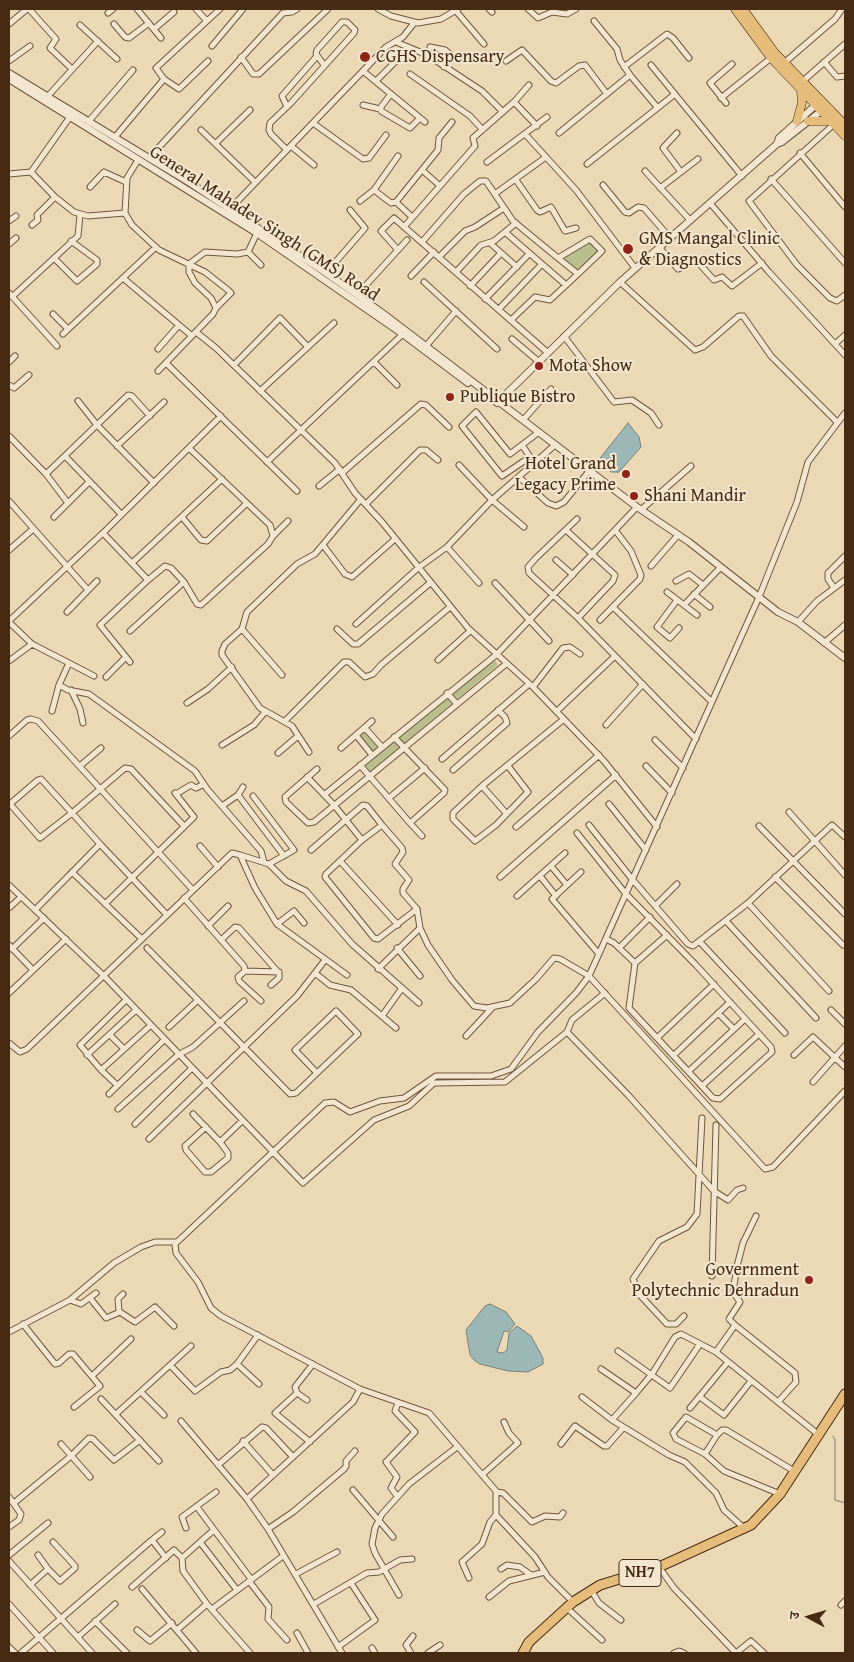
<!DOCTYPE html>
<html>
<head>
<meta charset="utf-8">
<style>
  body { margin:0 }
  #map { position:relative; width:854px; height:1662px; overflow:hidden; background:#ebd9b6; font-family:"Gentium Book Plus","Noto Serif Devanagari",serif }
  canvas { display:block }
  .frame { position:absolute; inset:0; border:10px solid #462b12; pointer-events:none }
  .north { position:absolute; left:784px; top:1592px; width:50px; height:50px; -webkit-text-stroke:4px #f2e6d0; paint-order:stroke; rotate:276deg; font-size:14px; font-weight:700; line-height:20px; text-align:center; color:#462b12 }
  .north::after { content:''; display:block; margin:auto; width:18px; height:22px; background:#462b12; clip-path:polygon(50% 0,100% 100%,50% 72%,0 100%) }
</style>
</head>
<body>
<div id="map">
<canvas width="854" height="1662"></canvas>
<div class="frame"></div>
<div class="north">उ</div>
</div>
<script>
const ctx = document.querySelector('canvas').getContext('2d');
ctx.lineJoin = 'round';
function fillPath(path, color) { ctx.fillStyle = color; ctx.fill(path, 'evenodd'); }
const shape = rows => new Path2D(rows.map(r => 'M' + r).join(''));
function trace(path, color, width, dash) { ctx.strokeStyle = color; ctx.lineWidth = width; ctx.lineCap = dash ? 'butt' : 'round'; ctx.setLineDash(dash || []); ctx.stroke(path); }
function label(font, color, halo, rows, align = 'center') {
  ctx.font = font + ' "Gentium Book Plus",serif'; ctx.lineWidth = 4; ctx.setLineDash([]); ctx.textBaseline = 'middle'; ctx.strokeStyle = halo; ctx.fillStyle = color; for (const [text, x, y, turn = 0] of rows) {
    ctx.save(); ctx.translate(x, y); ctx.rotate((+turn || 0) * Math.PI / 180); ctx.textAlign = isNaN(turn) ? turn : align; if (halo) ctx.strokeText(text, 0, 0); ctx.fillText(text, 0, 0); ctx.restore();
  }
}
const green = shape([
  [590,242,600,252,576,270,563,259],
  [493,658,498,665,370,772,365,766,376,756,359,736,365,730,382,750]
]);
const water = shape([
  [628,423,639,437,641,447,619,472,611,472,604,465,597,462,628,423],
  [490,1304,506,1312,515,1324,508,1332,504,1331,497,1352,503,1353,507,1350,509,1333,517,1326,531,1336,543,1358,543,1364,528,1372,508,1371,480,1364,474,1360,470,1355,466,1330,485,1306,490,1304]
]);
const stream = shape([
  [833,1436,835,1440,835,1500,845,1503]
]);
const minor = shape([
  [29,9,56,39,50,48,71,68],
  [137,9,161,38],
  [196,9,206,20],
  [378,9,391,16,418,23,441,19,458,9],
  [489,9,492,12],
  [528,9,538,18,552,12,567,14,576,9],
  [456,11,484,44],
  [108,13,113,9],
  [594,21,617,49,620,60,630,75,657,107],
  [9,24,27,9],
  [114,24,125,37,129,38,149,23],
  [80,25,117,59],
  [154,29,174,12],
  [396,42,420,52,438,62,482,91,503,112],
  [212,46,243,9],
  [430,47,445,50,451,55,444,67],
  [241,57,253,74,259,74,328,9],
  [9,61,30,46],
  [208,61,179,89,164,79,156,68,220,9],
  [506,61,522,50,551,81,556,83,579,66,585,65,607,94],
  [824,62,837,77,845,76],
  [784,63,835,19,842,9],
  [651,65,742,176],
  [624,67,667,34,673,38,689,58],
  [363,71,425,122],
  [410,74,470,116,482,129],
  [376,81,396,61],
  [803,81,845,44],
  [390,95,381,107,381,111,410,128,420,118],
  [48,96,98,41],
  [721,98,771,58],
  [514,102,537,126],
  [726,103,710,83,732,64],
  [363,105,380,109],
  [287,107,282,96,317,56],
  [89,121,133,70],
  [313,123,363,159,369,158,386,135],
  [833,125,749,201,797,265,830,298,837,301,845,295],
  [201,130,255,182],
  [559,133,630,75],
  [677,133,663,148,681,172],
  [525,134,576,190,635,268],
  [115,137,164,79],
  [216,143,250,110],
  [291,146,314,165],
  [287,150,271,134,269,130,270,123,291,103,354,33,355,30,347,22,342,22,317,50,316,54,324,65],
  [800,153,845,207],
  [398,156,374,190,391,203,396,202,412,217],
  [149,158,283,13,292,12,297,9],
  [138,160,127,178,125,213,132,225,159,250,205,272,228,290,231,293,216,308],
  [487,162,547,117],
  [587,164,675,94],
  [422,170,439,185],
  [645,171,690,220],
  [31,172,55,197,74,212,88,216,125,213],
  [9,174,31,172,70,117],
  [771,179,845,263],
  [516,180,537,210,540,212,551,207,565,231,576,228],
  [603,185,625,212,629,213,638,207,644,208,670,238],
  [90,187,104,172,126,182],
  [660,188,698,159],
  [496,193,546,157],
  [360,201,374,190],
  [396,202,438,150,439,138,452,122],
  [710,203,769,272,845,355],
  [230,209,386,47,403,37,414,23],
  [9,221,16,216],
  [32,225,38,220,37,215,55,197],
  [404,227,475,146,473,138,514,102,529,85],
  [505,232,566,285],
  [422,242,464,194,480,181,486,181,513,221,558,258,578,274,602,251,590,239,558,258],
  [490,243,517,267],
  [9,244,16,238],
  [659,247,678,269,696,260,714,280,722,277,732,286,762,263],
  [398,250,381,231,394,218,547,352],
  [248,252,261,265],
  [439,257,465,231,475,227,504,208],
  [54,258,77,281,97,264,97,260,71,241],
  [456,272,481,245,494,241,516,223],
  [326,273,365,228,350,210],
  [411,276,434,252],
  [123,278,192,336],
  [424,282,497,349],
  [620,282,695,350,703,347,739,316,743,316,771,356,837,422],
  [470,286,501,253],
  [9,293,57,346],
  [357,295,407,240],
  [13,296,78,236,80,215],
  [485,299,529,254],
  [499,309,541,265],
  [53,314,68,329],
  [511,320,535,297,550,300,578,274],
  [196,332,216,348,335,463,355,493,382,522,468,628,533,687,604,761,657,827],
  [63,334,156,247],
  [564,336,614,402,632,400,651,413,659,425],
  [512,339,538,361],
  [835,344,845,335],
  [426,346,456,311],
  [158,349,179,325],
  [9,362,15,356],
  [374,362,397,385],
  [166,363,297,491],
  [234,365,280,318,308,347],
  [158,371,213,314,216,308,211,298,195,283,189,272,189,264,205,252,237,254,248,252,257,233],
  [9,385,14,388,29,375],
  [260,391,334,323],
  [78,401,97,425,154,483],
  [523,420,551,389],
  [9,436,46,474,68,503],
  [522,445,530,457,502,476,462,426,476,412,510,454,539,432],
  [117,446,164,402],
  [65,456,121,514],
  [267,462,405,332],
  [459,465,492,500,524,527],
  [343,472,421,404,426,405,449,427],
  [46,474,128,395,132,396,150,416],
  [519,477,548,503,556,506,564,502,590,470],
  [319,486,340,469],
  [9,501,88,590],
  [366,504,420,450,426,450,438,460],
  [642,509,691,466],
  [54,517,89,482],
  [182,517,201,540,207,541,246,504],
  [577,519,536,558,528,567,529,573,578,618,696,739],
  [566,530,615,575,613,581,578,618],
  [103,533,148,580,165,566,171,568,184,582,197,604,201,605,268,544,273,536,270,525,189,448],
  [273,536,288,521],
  [323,545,345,574,352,577,395,539],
  [9,550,32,530],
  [556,560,573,575],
  [132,563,222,479],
  [651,566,678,535],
  [676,581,689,574,703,585],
  [479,583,447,547,492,500,555,445],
  [495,583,549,641],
  [834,588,828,579,828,573,845,556],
  [667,592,697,615],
  [694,594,710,607],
  [677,600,657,627,670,638,679,628],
  [684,605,721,567],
  [613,607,712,702],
  [67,612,97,581],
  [600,620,640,579,641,575,631,551,615,530],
  [9,621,105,531,221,416],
  [9,622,32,644,9,661],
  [798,622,817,601,845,580],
  [356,624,418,568,447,547],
  [242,629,282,675],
  [337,629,353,644,358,644,430,583],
  [130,631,184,582],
  [824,643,845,625],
  [32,644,69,663,59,685,68,690,89,694,195,771,207,789,261,851,264,862],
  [438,660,470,631],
  [130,662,100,625,148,580],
  [69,663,94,676],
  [106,677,126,657],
  [533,687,563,648,570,647,580,654],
  [71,690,80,709,83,723],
  [447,693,457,704],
  [187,703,208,689,232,667],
  [52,711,59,685],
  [557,711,614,657],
  [286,720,344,662,349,662,365,677,373,674,381,665,450,607],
  [606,725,643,684],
  [365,728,382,747],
  [9,736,27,720,31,719,38,721,193,890],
  [655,740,683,768],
  [222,745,254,725,265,712],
  [341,748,356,735],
  [309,752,292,726,260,708,222,655,222,651,225,644,242,629,247,612,297,564,315,554,361,499],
  [278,753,298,736],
  [372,755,356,735,372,721],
  [442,759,529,684],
  [360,765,410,823,444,793,445,790,394,737],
  [80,766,101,748],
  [508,766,528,792,496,825,475,841,453,819,453,813,482,786,564,719],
  [646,766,672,793],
  [317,769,285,797,286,802,308,823,314,822,342,799,506,664],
  [453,770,507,723,505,717,498,710],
  [307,777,334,805,362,840,326,874,325,877,374,938,378,939,417,909,403,893,403,889,409,880,395,864,403,852,402,848,382,825,362,840],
  [482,786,506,813],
  [176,794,191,785,196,788,204,784],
  [238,795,284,856],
  [324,795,496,655,637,507],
  [253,796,294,850,269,864],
  [389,798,425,768],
  [9,803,10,804,39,837,40,838,72,813,41,779,38,780,10,804,9,805],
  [609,804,646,850],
  [222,806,238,795,243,787],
  [789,812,845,875],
  [410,823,422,836],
  [589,825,632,879,688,944,693,946,748,903,832,825,845,837],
  [759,826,845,914],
  [516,827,599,755],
  [577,833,626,894,696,965,771,1047,772,1052,720,1099,713,1098,629,1008,635,963,614,943,606,939],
  [100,844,167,915],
  [200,846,218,867],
  [311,850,363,805,367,806,382,825],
  [240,855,269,864,286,881,306,891,352,944,419,1003],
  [340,861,398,925],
  [551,866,567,885],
  [72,872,142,939],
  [581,872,552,899,599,954],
  [540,876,556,896],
  [500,877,616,775],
  [775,877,843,945],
  [9,885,104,976,303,1183,374,1120,409,1106,434,1083,505,1082,567,1032,629,1096,714,1191,728,1200,737,1190,743,1188],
  [517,896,565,853],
  [184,898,244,966,245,971,238,977,239,981,261,1001],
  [748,903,829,991],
  [105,904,194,817,175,793],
  [655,906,677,884],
  [9,908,21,897],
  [417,909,420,928,428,945,452,980,474,1006,487,1008,510,1003,536,979,554,958,560,959,589,976,765,1169,773,1167,845,1091],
  [35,910,100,844,72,813,125,768,131,769,184,826],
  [726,921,816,1018],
  [277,924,294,911,304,923],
  [208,926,228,906],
  [221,940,235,927,239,928,279,973,279,978,271,985],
  [700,942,785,1033],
  [9,945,33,970],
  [147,948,290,1094,296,1093,317,1073,358,1034,336,1011,295,1050,317,1073],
  [397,948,420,976],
  [619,948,650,917],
  [12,949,44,918],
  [325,960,315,973,330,985,351,990,396,1028],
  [635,963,667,935],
  [378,969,420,928],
  [245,971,279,972],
  [9,993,66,939],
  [831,1010,845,1024],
  [718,1013,734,1029],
  [382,1016,402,988],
  [169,1027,198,1000],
  [567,1032,572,1020,605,993],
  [110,1035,124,1049],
  [466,1036,492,1008],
  [657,1038,714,984],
  [9,1043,20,1052,27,1049,232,853,240,855,255,888,277,924,347,975],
  [87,1055,136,1010],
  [674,1055,730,1002],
  [794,1055,813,1037,845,1067],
  [101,1070,80,1045,126,1000],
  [689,1071,745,1019],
  [813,1082,845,1046],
  [117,1085,101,1070,151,1025],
  [702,1086,759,1034],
  [109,1094,164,1040],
  [118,1109,178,1055,193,1047,244,1001],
  [193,1114,220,1142,242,1121],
  [135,1124,192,1068],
  [206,1127,185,1146,186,1150,205,1172,211,1172,228,1158,228,1153,220,1142],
  [149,1139,297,996,315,973],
  [712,1276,716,1125],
  [90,1298,106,1318,120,1312,135,1322,155,1307,174,1326],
  [70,1300,81,1304,96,1293],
  [119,1311,118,1299,123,1294],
  [684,1316,676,1324,667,1324,639,1294,633,1279,659,1241,687,1227,697,1214,702,1118],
  [23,1324,55,1364,59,1363,69,1354,73,1354,100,1386,74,1407],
  [735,1325,729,1319,740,1302,733,1292,737,1266,743,1243,756,1216],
  [9,1332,70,1300,114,1263,141,1247,155,1242,176,1242],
  [618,1351,670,1388,700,1344],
  [716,1352,735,1325,795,1373,796,1382,778,1402],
  [237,1364,259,1384],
  [170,1365,195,1391,221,1372,230,1370,237,1364,258,1335],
  [601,1369,636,1393,652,1374,675,1337,681,1334,716,1352,819,1435],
  [93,1375,131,1339],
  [141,1392,164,1415],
  [297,1393,275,1413,310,1442],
  [582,1397,612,1420,636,1393],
  [700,1397,724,1415,751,1381],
  [101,1399,159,1461],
  [307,1400,297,1393,295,1387,313,1364],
  [690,1408,728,1362],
  [116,1414,191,1346],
  [612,1420,669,1455,685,1462,716,1493,724,1510,744,1528],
  [181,1421,247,1499,268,1529,342,1653],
  [243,1441,273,1475],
  [61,1444,90,1477],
  [561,1444,575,1426,604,1446,607,1446,623,1428],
  [705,1454,717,1435],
  [218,1465,262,1427,266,1428,293,1457],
  [483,1474,518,1443,509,1433,504,1422],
  [353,1490,393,1537],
  [497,1492,503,1493,532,1522,545,1516,560,1517,563,1513],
  [780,1494,724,1471,705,1454,676,1439,673,1433,686,1417,717,1435,722,1430,726,1430,794,1471],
  [397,1496,391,1488,397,1477,386,1462,415,1432,395,1411,398,1403],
  [9,1497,21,1514,19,1520,9,1527],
  [247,1499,353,1402,360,1389],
  [14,1503,71,1456,89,1438,93,1439,114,1460,140,1440],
  [197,1507,251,1579],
  [186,1528,182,1517,216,1492],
  [268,1529,293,1512,344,1469,346,1466,346,1461,355,1451],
  [162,1532,152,1540,166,1558],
  [200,1542,214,1530],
  [9,1555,48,1523],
  [38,1555,48,1569],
  [182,1558,183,1571,207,1604,250,1653],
  [9,1561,92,1653],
  [659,1567,674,1588,736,1653],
  [501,1569,507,1565,520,1567,531,1575],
  [296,1574,337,1552],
  [469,1578,462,1562,482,1544,490,1522,496,1515],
  [249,1581,269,1607,268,1619,287,1640],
  [30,1585,48,1569,60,1581,75,1568,75,1566,53,1542],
  [132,1587,174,1550,182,1558,200,1542,237,1590],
  [142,1589,196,1653],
  [591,1590,599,1603,621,1620],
  [399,1595,375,1553,372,1544,375,1528,382,1514,409,1484,457,1447],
  [489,1597,509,1581,545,1572],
  [573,1602,548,1577,535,1557,496,1515,496,1491,429,1413,360,1389,221,1316,211,1308,198,1282,176,1253,175,1244,325,1103,334,1102,350,1112,380,1101,404,1098,436,1076,491,1076,511,1069,538,1032,576,993,589,976,759,597,797,502,808,462,845,413],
  [9,1604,53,1653],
  [314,1604,367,1573,379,1572,400,1560,412,1559],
  [841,1605,845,1601],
  [567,1608,602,1640],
  [212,1609,283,1556],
  [95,1621,127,1653],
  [137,1630,150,1641,172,1623],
  [177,1630,207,1604],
  [297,1633,308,1653],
  [78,1637,115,1604],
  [9,1647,15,1653],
  [338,1647,375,1620,351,1583],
  [372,1648,375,1653],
  [21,1653,152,1540],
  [411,1653,406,1645,413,1636],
  [428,1653,440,1645],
  [674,1653,679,1651,684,1653],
  [736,1653,751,1641,764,1653]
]);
const tertiary = shape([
  [9,73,190,183,326,273,381,312,637,507,689,542,778,612,798,622,845,658],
  [9,79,255,232,404,335,468,383],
  [777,144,779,138,818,103],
  [497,403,620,282,777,144,782,142,825,108]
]);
const primary = shape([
  [735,9,771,58,845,136],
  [743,9,775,53,845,125],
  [797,121,802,103,801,91],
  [808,121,830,121]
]);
const trunk = shape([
  [523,1653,529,1642,573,1602,600,1585,659,1567,751,1525,780,1494,845,1394]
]);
const markers = [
  [365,57,6,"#8f2418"],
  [628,249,6,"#8f2418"],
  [539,366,5,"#8f2418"],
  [450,397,5,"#8f2418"],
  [626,474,5,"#8f2418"],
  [634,496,5,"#8f2418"],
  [809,1280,5,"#8f2418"]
];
const shields = [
  [640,1573,42]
];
const shieldNames = [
  ["NH7",640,1573]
];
const poiNames = [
  ["CGHS Dispensary",376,57],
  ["GMS Mangal Clinic",639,239],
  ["& Diagnostics",639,260],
  ["Mota Show",549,366],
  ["Publique Bistro",460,397],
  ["Hotel Grand",616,464,"right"],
  ["Legacy Prime",616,485,"right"],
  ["Shani Mandir",644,496],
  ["Government",799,1270,"right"],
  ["Polytechnic Dehradun",799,1291,"right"]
];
const streetNames = [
  ["General Mahadev Singh (GMS) Road",264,224,33]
];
fillPath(green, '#b8bf8d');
fillPath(water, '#9bb8b7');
trace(water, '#798075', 1);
trace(stream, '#798075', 1);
trace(minor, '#6f563b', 7);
trace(tertiary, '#6f563b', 8);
trace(primary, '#462b12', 9);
trace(trunk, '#462b12', 11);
trace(minor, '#f2e6d0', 5);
trace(tertiary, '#f2e6d0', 6);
trace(primary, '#e6bc7b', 8);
trace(trunk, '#e6bc7b', 9);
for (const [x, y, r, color] of markers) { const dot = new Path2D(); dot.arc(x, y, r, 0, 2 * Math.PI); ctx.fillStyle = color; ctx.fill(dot); trace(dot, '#f2e6d0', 2); }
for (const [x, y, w] of shields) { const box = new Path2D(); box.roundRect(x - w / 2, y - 13.5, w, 27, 4); ctx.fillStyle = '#f2e6d0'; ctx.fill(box); trace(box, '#462b12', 1); }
label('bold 16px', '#462b12', null, shieldNames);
label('18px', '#462b12', '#f2e6d0', poiNames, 'left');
label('18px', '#462b12', '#f2e6d0', streetNames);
</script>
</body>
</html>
